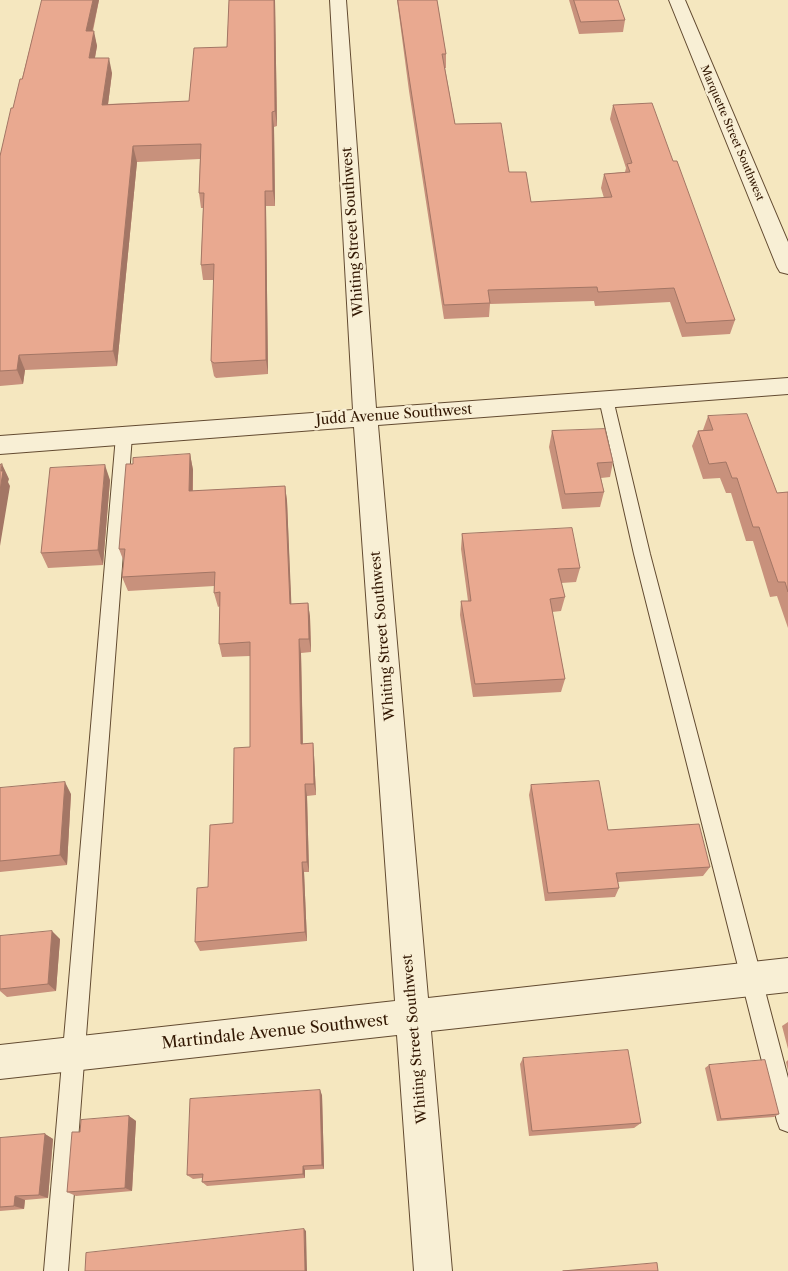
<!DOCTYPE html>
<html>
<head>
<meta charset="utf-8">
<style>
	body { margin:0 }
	canvas { display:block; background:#f5e7bf }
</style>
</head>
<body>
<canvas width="788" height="1271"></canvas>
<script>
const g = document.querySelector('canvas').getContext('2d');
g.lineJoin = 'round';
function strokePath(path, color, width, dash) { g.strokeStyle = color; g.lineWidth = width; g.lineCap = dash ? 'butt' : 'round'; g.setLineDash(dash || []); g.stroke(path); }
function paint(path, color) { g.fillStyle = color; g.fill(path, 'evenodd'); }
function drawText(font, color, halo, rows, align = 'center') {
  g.font = font + ' "Libre Caslon Text",serif'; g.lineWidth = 5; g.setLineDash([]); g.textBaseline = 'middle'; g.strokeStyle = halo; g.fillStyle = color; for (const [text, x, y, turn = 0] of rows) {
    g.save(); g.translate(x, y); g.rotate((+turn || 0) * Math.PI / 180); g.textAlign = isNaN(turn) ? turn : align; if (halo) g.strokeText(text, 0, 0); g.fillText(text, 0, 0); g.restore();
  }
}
const lane = new Path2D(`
	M 606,394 L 611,395 L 613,399 L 650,554 L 788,1078 L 788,1132 L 780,1129 L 777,1121 L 634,554 L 599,399 L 601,395 Z
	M 124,430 L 129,432 L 132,436 L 68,1271 L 44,1271 L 116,436 L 119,432 Z`);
const street = new Path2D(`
	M 330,0 L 346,0 L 376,408 L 788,378 L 788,394 L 378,425 L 428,998 L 788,958 L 788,992 L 431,1031 L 452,1271 L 414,1271 L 397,1035 L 0,1079 L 0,1045 L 395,1001 L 354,427 L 0,454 L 0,436 L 353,410 Z
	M 669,0 L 685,0 L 788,242 L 788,274 L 780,272 L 777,267 Z`);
const wall = new Path2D(`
	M 42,0 L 99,0 L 93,31 L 97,46 L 95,58 L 112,73 L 108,104 L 189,101 L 227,47 L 229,0 L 275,0 L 277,126 L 274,127 L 275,206 L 266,206 L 268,374 L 216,378 L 214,376 L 211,361 L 214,280 L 203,280 L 201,265 L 203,208 L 201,208 L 199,193 L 200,159 L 137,162 L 117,366 L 25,370 L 23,384 L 0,386 L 0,156 L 13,108 L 22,79 Z
	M 397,0 L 437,0 L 446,54 L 446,68 L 445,68 L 455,124 L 509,172 L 531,202 L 604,198 L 601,188 L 604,174 L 625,172 L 626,168 L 610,119 L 613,105 L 673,161 L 735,320 L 730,334 L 682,337 L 670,302 L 595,306 L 594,301 L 490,304 L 489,317 L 444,319 L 409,91 Z
	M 569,0 L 618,0 L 625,20 L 623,32 L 579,34 Z
	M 708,416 L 777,493 L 788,492 L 788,628 L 777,596 L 770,597 L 753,541 L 746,541 L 731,493 L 726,493 L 720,478 L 703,479 L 692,446 L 698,431 L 703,430 Z
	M 552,431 L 613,462 L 610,477 L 601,478 L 604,492 L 600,507 L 562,509 L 549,447 Z
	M 190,454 L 193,470 L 193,491 L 285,486 L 287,501 L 291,604 L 308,603 L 310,617 L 311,652 L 301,653 L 303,744 L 313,743 L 314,755 L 316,795 L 307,796 L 309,872 L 304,872 L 307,941 L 200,951 L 195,942 L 208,887 L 233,823 L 250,747 L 250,656 L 222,657 L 219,644 L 220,606 L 218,607 L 214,593 L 214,586 L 128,591 L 122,577 L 124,562 L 119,549 L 133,464 Z
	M 110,480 L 103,565 L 48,568 L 41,553 Z
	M 462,534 L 580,568 L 576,582 L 561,583 L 565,597 L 561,611 L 552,612 L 565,679 L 561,692 L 473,697 L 460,615 L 461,601 L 468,601 L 461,549 Z
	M 531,785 L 608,830 L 710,867 L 703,876 L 618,882 L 619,888 L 615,897 L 545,901 L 529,795 Z
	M 0,788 L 71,794 L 67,865 L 0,872 Z
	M 0,936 L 60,939 L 56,991 L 7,997 L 0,991 Z
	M 788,1022 L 788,1049 L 782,1026 Z
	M 523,1058 L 641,1123 L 634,1128 L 529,1136 L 520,1064 Z
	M 788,1060 L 788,1071 L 786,1062 Z
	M 709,1065 L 779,1114 L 774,1117 L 717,1121 L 705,1068 Z
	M 322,1095 L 324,1169 L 305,1170 L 305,1178 L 207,1186 L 202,1182 L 202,1178 L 193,1179 L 187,1175 Z
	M 129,1116 L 136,1121 L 132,1191 L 76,1196 L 67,1192 L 80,1132 Z
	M 45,1134 L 53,1139 L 48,1198 L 25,1200 L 24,1209 L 0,1211 L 0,1138 Z`);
const shadedWall = new Path2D(`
	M 93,0 L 99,0 L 89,46 L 86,31 Z
	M 274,0 L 275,0 L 277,126 L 275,111 Z
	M 94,31 L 97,46 L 92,73 L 89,58 Z
	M 109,58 L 112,73 L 106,120 L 102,105 Z
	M 272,112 L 274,127 L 275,206 L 273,191 Z
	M 133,146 L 137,162 L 117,366 L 113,351 Z
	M 265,191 L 266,206 L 268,374 L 266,360 Z
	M 19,355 L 25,370 L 23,384 L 17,370 Z
	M 190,454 L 193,470 L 192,506 L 189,491 Z
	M 2,464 L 9,479 L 8,482 L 10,486 L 0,546 L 0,491 L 1,471 Z
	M 105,465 L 110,480 L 103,565 L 98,550 Z
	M 285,486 L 287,501 L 292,618 L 290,604 Z
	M 308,603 L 310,617 L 311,652 L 309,639 Z
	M 299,639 L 301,653 L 303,756 L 301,744 Z
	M 313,743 L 314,755 L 316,795 L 314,784 Z
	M 65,782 L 71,794 L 67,865 L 60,855 Z
	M 305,784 L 307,796 L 309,872 L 307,862 Z
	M 302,862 L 304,872 L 307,941 L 305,932 Z
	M 52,931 L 60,939 L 56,991 L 48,984 Z
	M 320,1090 L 322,1095 L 324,1169 L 322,1165 Z
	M 129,1116 L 136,1121 L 132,1191 L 125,1188 Z
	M 45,1134 L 53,1139 L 48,1198 L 39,1195 Z
	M 303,1166 L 305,1170 L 305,1178 L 303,1174 Z
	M 15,1196 L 25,1200 L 24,1209 L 14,1206 Z
	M 304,1229 L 306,1231 L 307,1271 L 305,1271 Z`);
const building = new Path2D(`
	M 42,0 L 93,0 L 86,31 L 94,31 L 89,58 L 109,58 L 102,105 L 189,101 L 194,48 L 227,47 L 229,0 L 274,0 L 275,111 L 272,112 L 273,191 L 265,191 L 266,360 L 214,363 L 211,361 L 214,264 L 201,265 L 204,193 L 199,193 L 201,144 L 133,146 L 113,351 L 19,355 L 17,370 L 0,371 L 0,156 L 11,108 L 13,108 L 20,79 L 22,79 Z
	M 398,0 L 437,0 L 446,54 L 442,54 L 455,124 L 501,123 L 509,172 L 526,172 L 531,202 L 612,197 L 604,174 L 630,172 L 627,164 L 632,163 L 613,105 L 652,103 L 673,161 L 677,161 L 735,320 L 686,323 L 674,288 L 598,292 L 597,287 L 488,290 L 490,303 L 444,305 L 409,77 Z
	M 574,0 L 618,0 L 625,20 L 581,22 Z
	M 747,414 L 777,493 L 788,492 L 788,592 L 785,582 L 778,582 L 759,527 L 753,527 L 737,478 L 732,478 L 726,462 L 709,464 L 698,431 L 713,430 L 708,416 Z
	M 605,429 L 613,462 L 597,463 L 604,492 L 565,494 L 552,431 Z
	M 190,454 L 189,491 L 285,486 L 290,604 L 308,603 L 309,639 L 299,639 L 301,744 L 313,743 L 314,784 L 305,784 L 307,862 L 302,862 L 305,932 L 195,942 L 197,888 L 208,887 L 210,825 L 233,823 L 234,748 L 250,747 L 250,642 L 219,644 L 220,592 L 214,593 L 215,572 L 122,577 L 125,549 L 119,549 L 126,464 L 133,464 L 133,458 Z
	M 2,464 L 1,471 L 3,471 L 0,491 L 0,465 Z
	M 105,465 L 98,550 L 41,553 L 50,468 Z
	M 572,528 L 580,568 L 558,569 L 565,597 L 550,599 L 565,679 L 475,684 L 461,601 L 471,601 L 462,534 Z
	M 599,781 L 608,830 L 699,824 L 710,867 L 616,873 L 619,888 L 548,893 L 531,785 Z
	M 65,782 L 60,855 L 0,861 L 0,788 Z
	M 52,931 L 48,984 L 0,989 L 0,936 Z
	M 628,1050 L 641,1123 L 532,1131 L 523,1058 Z
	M 765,1060 L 779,1114 L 721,1119 L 709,1065 Z
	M 320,1090 L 322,1165 L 303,1166 L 303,1174 L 202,1182 L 203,1174 L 187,1175 L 190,1099 Z
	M 129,1116 L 125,1188 L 67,1192 L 72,1132 L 80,1132 L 81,1120 Z
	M 45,1134 L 39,1195 L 15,1196 L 14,1206 L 0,1207 L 0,1138 Z
	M 304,1229 L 305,1271 L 85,1271 L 86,1253 Z
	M 657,1263 L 658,1271 L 563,1271 Z`);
const farStreetnames = [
	["Marquette Street Southwest",732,133,67]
];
const streetNames = [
	["Whiting Street Southwest",353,232,-94],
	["Judd Avenue Southwest",394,415,-4],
	["Whiting Street Southwest",383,636,-95],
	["Whiting Street Southwest",415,1039,-95]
];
const nearStreetnames = [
	["Martindale Avenue Southwest",275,1032,-6]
];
strokePath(lane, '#634b31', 2);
strokePath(street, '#634b31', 2);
paint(lane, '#f8efd5');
paint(street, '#f8efd5');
paint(wall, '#c8917c');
paint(shadedWall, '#a37665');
paint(building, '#e9a990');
strokePath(building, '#a37665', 1);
drawText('11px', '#321702', '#f8efd5', farStreetnames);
drawText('14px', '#321702', '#f8efd5', streetNames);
drawText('16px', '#321702', '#f8efd5', nearStreetnames);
</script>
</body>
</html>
